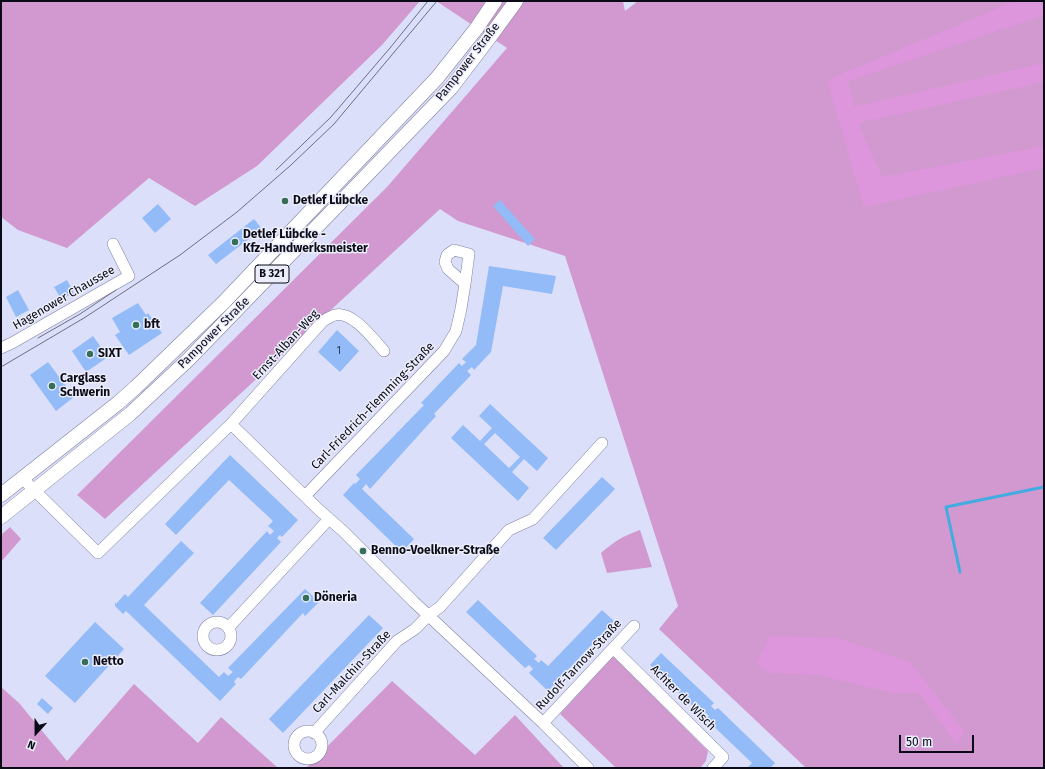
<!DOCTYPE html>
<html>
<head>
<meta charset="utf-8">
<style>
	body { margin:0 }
	#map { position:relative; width:1045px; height:769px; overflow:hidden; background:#dcdffa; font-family:"Fira Sans",sans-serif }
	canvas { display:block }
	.frame { position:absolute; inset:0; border:2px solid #0a0b16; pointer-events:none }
	.north { position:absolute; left:16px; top:713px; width:40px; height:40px; -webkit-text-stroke:3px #ecedfb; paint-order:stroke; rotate:201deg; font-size:11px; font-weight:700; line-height:16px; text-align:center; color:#0a0b16 }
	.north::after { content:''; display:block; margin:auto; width:14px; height:18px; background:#0a0b16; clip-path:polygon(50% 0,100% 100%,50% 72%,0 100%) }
	.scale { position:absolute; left:899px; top:735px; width:75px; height:18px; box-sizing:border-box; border:2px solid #0a0b16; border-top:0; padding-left:5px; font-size:12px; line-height:14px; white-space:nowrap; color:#0a0b16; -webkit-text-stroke:3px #ecedfb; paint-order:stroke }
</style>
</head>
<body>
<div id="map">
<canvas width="1045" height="769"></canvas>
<div class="frame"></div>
<div class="north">N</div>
<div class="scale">50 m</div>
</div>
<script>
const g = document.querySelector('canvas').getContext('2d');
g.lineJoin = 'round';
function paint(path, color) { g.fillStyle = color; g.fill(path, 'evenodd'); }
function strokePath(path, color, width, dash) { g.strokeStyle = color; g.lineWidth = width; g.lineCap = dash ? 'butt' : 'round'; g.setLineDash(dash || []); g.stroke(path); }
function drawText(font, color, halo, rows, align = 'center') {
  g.font = font + ' "Fira Sans",sans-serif'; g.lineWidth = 3; g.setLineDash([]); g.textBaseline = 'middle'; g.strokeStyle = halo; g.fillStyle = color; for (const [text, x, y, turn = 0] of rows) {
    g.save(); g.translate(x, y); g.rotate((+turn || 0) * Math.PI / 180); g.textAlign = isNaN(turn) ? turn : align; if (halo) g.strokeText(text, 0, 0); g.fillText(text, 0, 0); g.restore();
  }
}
const green = new Path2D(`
	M 1,1 L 420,1 L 382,45 L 257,166 L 195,206 L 149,178 L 67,248 L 18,230 L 1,217 Z
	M 436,1 L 623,1 L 625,11 L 638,1 L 1044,1 L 1044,768 L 804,768 L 805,767 L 659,629 L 678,606 L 565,256 L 458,221 L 440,209 L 105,519 L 77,495 L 387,187 L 507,48 Z
	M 10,527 L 21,539 L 1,562 L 1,535 Z
	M 640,530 L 652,567 L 607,573 L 601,553 C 615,541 623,536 640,530 Z
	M 613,656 L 708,751 L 706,761 L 700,768 L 616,768 L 560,714 Z
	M 392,681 L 475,755 L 515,715 L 564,768 L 306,768 Z
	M 134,684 L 198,743 L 221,717 L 278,768 L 1,768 L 1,687 L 19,703 L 67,761 Z`);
const forest = new Path2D(`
	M 1015,1 L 1040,1 L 1044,8 L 1044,15 L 848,81 L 854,107 L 1044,63 L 1044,82 L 858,123 L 882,177 L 1044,146 L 1044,168 L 864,207 L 827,80 Z
	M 770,636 L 838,638 L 911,663 L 964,731 L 957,745 L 919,693 L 893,693 L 818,675 L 770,673 L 756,664 Z`);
const stream = new Path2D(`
	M 960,572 L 946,507 L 1044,487`);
const building = new Path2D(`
	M 500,200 L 535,239 L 528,246 L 493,206 Z
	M 158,204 L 171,219 L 155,233 L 142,218 Z
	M 254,219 L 262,229 L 216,264 L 208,255 Z
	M 489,266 L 556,276 L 552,294 L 503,286 L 491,352 L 474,370 L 472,367 L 467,371 L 471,375 L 434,414 L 436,416 L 370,489 L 366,484 L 362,489 L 414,539 L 402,552 L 343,495 L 354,483 L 355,484 L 360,479 L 356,475 L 424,405 L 421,403 L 459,363 L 462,366 L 466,362 L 462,359 L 476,345 Z
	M 67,280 L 74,293 L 61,299 L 54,287 Z
	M 18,290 L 29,310 L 16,317 L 6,297 Z
	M 138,303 L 146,315 L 148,313 L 162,333 L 129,355 L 115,335 L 120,332 L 112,318 Z
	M 337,330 L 359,351 L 340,372 L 318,352 Z
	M 93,336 L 108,357 L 86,372 L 72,351 Z
	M 48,362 L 74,397 L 56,411 L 30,375 Z
	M 490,404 L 548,458 L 537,471 L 524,459 L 512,472 L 529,488 L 518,501 L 451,438 L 463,425 L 480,441 L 492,428 L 479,416 ZM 495,433 L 520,457 L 509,468 L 484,444 Z
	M 230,455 L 298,520 L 282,537 L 280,535 L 277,538 L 281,542 L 213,615 L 200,603 L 267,531 L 270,535 L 274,531 L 268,526 L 273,521 L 229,480 L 176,535 L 165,524 Z
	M 602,477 L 615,489 L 556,550 L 543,538 Z
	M 181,541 L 194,553 L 144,605 L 219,677 L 224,672 L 228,676 L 233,672 L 228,668 L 305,589 L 319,602 L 305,616 L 303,613 L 241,679 L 238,677 L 236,679 L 234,682 L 236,684 L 220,701 L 126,611 L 123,614 L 115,606 L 115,602 L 116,604 L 125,594 L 128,597 Z
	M 478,600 L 537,656 L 534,659 L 539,663 L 541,660 L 548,666 L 602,610 L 614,621 L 548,691 L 529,673 L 533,669 L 529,665 L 525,668 L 466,612 Z
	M 369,615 L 383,628 L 283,733 L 269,719 Z
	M 95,622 L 124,649 L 75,703 L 45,676 Z
	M 661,653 L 714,703 L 711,706 L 715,710 L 718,708 L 775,763 L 770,768 L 747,768 L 752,763 L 706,719 L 709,716 L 705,712 L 702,715 L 650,665 Z
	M 42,698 L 53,708 L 48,714 L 37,704 Z`);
const minor = new Path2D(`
	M 1,348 L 12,343 L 129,276 L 113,244
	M 231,424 L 318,509 L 343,531 L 414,602 L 543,723 L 588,768
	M 23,479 L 98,553 L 231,424 L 323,321 C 327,319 331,316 335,315 C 352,310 374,340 384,351
	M 305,496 L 444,351 L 456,331 L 461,309 L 465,284 L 448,269 L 445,262 L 447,255 L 454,250 L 469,254 L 465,284
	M203 636a14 14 0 1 1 28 0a14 14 0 1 1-28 0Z
	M 229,627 L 329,519
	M 613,648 L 723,757 L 713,768
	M 543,723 L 634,626
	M294 745a14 14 0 1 1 28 0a14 14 0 1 1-28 0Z
	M 314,733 L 397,641 L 415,629 L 429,615 L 440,607 L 509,530 L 533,519 L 602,443`);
const major = new Path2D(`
	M 1,495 L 118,403 L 136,387 L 223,303 L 437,78 L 476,29 L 495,1
	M 1,517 L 130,414 L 189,359 L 451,88 L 489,38 L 516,1`);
const tram = new Path2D(`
	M 276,170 L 331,117 L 390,48 L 428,1
	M 38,338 L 80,314 L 116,290
	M 1,367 L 84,318 L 180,255 L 237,212 L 291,165 L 334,124 L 437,1`);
const markers = [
	[285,201,4,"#356f57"],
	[235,242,4,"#356f57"],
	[136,325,4,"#356f57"],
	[90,354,4,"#356f57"],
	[52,386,4,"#356f57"],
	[363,551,4,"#356f57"],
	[306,598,4,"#356f57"],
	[85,662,4,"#356f57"]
];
const numberNames = [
	["1",339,351]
];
const shields = [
	[272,274,34]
];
const shieldNames = [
	["B 321",272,274]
];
const streetNames = [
	["Pampower Straße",468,62,-52],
	["Hagenower Chaussee",64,298,-30],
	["Pampower Straße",214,333,-45],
	["Ernst-Alban-Weg",286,345,-47],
	["Carl-Friedrich-Flemming-Straße",373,406,-46],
	["Rudolf-Tarnow-Straße",579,665,-47],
	["Carl-Malchin-Straße",352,672,-47],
	["Achter de Wisch",683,698,45]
];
const poiNames = [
	["Detlef Lübcke",293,201],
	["Detlef Lübcke -",243,235],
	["Kfz-Handwerksmeister",243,249],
	["bft",144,325],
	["SIXT",98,354],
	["Carglass",60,379],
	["Schwerin",60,393],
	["Benno-Voelkner-Straße",371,551],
	["Döneria",314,598],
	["Netto",93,662]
];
paint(green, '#d199cf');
paint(forest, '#dd96db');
strokePath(stream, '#42ace1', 3);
paint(building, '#92bbf8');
strokePath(minor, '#7e81a0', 12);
strokePath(major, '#7e81a0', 15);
strokePath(minor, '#fff', 11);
strokePath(major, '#fff', 14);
strokePath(tram, '#6c6e80', 1);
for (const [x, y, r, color] of markers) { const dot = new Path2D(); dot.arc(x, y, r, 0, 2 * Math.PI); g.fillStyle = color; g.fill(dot); strokePath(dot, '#ecedfb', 1.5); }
drawText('10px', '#2c374e', null, numberNames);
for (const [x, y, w] of shields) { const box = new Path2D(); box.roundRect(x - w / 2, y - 9, w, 18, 3); g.fillStyle = '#ecedfb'; g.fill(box); strokePath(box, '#0a0b16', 1); }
drawText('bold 11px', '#0a0b16', null, shieldNames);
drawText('12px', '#0a0b16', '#ecedfb', streetNames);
drawText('bold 12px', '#0a0b16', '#ecedfb', poiNames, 'left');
</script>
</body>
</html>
